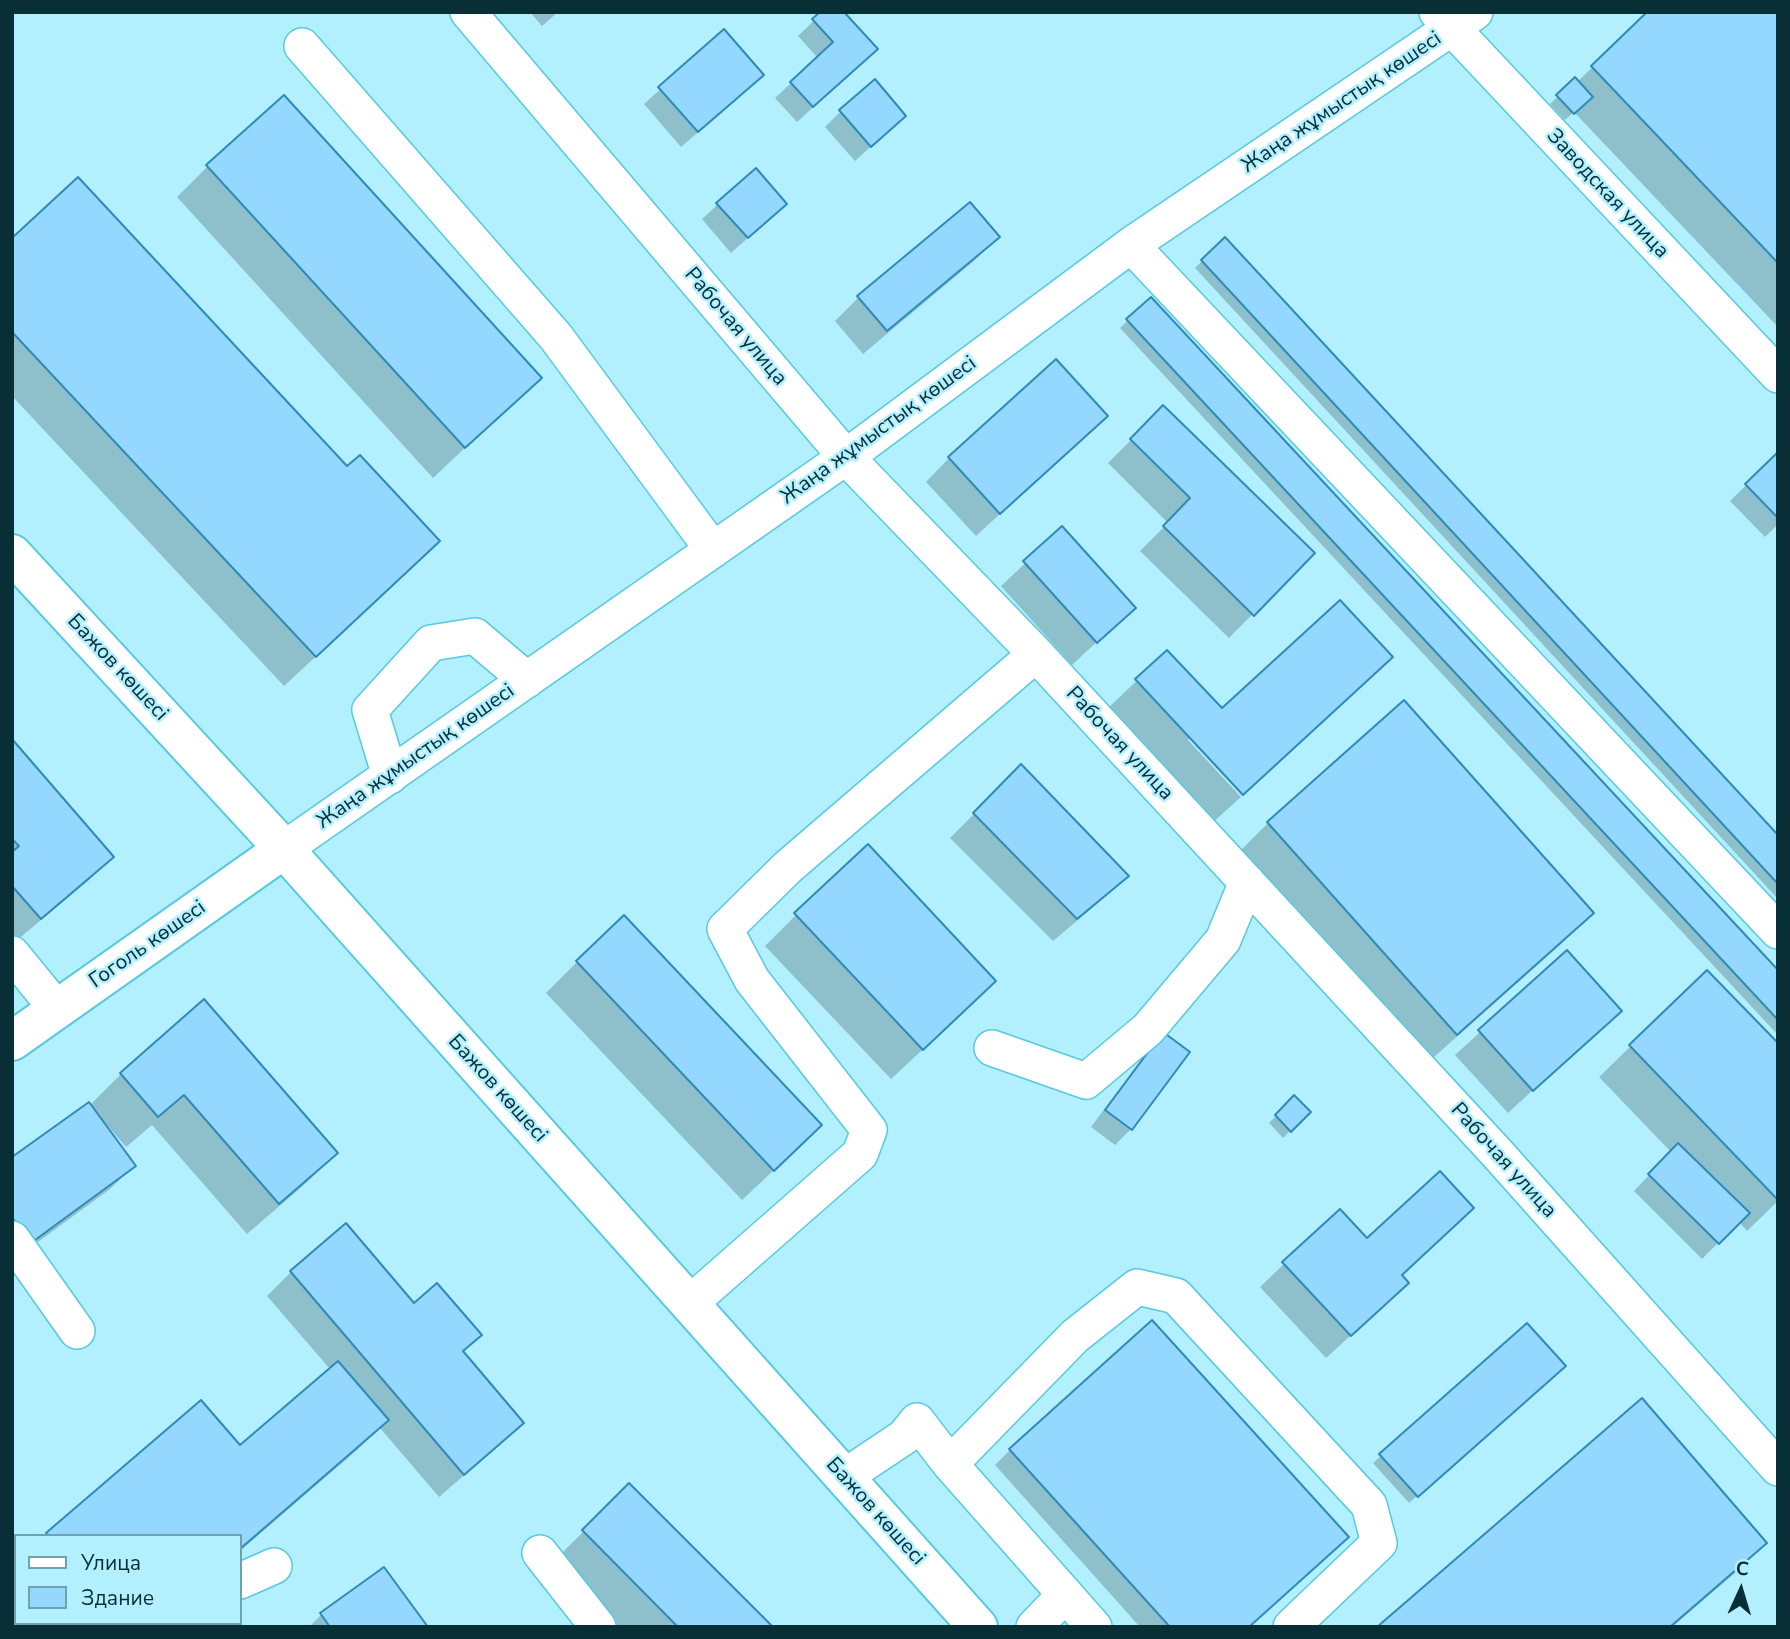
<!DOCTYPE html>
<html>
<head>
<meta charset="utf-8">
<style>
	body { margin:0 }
	#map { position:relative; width:1790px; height:1639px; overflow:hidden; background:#b2f0ff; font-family:"Nunito Sans",sans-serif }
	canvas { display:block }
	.frame { position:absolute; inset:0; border:14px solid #082e36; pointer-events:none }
	.legend { position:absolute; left:14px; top:1534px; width:228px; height:91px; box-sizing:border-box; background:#b2f0ff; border:2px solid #6ea2af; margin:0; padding:9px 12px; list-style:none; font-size:21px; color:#082e36 }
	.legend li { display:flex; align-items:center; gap:14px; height:35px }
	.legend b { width:35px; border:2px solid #6ea2af }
	.north { position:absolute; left:1706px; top:1555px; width:70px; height:70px; -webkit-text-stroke:5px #b2f0ff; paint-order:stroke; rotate:4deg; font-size:19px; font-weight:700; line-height:28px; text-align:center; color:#082e36 }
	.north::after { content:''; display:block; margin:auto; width:24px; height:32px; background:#082e36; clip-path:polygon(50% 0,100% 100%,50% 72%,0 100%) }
</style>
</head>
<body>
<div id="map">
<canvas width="1790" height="1639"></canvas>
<div class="frame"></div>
<ul class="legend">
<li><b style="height:9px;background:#fff"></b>Улица</li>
<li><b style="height:19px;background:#94d7ff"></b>Здание</li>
</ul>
<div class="north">С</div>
</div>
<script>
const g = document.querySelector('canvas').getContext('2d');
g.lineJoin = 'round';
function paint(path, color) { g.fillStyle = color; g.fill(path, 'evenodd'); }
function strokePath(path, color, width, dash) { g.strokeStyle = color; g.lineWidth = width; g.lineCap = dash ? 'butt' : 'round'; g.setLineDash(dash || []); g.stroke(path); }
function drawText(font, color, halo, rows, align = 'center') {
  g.font = font + ' "Nunito Sans",sans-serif'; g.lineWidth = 5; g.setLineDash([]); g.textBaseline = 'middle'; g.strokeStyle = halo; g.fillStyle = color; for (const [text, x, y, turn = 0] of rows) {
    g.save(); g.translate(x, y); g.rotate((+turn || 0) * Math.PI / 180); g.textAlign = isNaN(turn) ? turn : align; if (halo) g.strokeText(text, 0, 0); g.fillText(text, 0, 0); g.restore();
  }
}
const shadow = new Path2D(`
	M 530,12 L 558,12 L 542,26 Z
	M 823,12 L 860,65 L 797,122 L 775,98 L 818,58 L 798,36 Z
	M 1650,12 L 1778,12 L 1778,327 L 1574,112 L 1565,120 L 1550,104 L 1575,80 L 1577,82 Z
	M 724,32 L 746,91 L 681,147 L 644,104 Z
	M 841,111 L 904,116 L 855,161 L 825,127 Z
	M 208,166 L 539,378 L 433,478 L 177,197 Z
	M 718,204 L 769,219 L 731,253 L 702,219 Z
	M 997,237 L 974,261 L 863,354 L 835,321 L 859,297 Z
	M 1225,239 L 1778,838 L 1778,899 L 1195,268 Z
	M 12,240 L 407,572 L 284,686 L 12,396 Z
	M 1150,299 L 1778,973 L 1778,1035 L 1120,328 Z
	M 1163,408 L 1313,553 L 1229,638 L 1140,551 L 1168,523 L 1108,463 Z
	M 1106,416 L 976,536 L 926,482 L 949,458 Z
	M 1778,454 L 1778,524 L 1765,537 L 1730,501 Z
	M 1062,529 L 1133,608 L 1072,665 L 1001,586 Z
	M 1167,652 L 1222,711 L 1360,688 L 1244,794 L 1191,737 L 1188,740 L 1241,797 L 1210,825 L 1105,711 Z
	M 1404,703 L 1592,913 L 1561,944 L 1425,1065 L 1237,854 L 1268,823 Z
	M 12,742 L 112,857 L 88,881 L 16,941 L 12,937 Z
	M 1021,767 L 1126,876 L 1103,899 L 1053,941 L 950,838 Z
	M 796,915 L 963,1012 L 891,1079 L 765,946 Z
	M 1567,953 L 1619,1011 L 1508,1113 L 1455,1055 Z
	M 577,962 L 789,1156 L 742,1200 L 546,993 Z
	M 1707,972 L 1778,1046 L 1778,1201 L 1747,1231 L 1739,1222 L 1702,1259 L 1634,1191 L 1671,1152 L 1599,1077 Z
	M 204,1002 L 336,1153 L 305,1184 L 247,1234 L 152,1125 L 126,1147 L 107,1125 L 105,1126 L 134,1166 L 110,1189 L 12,1261 L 12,1160 L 89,1106 L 121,1074 Z
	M 1163,1035 L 1131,1129 L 1115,1145 L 1091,1127 L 1148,1050 Z
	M 1294,1098 L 1309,1112 L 1283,1138 L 1269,1123 Z
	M 346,1226 L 414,1305 L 479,1335 L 462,1352 L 522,1423 L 498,1446 L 439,1497 L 380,1428 L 356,1451 L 240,1551 L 240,1536 L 46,1536 L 201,1402 L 240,1447 L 330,1369 L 267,1296 L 291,1272 Z
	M 1284,1264 L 1400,1276 L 1383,1306 L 1326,1358 L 1260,1287 Z
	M 1527,1325 L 1556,1373 L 1409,1503 L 1373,1463 Z
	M 1010,1450 L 1248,1627 L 1140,1627 L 995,1465 Z
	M 629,1486 L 770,1627 L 616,1627 L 552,1563 Z
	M 1765,1543 L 1734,1574 L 1672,1627 L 1380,1627 Z
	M 384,1569 L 426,1627 L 309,1627 L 321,1615 Z
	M 67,1623 L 105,1623 L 101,1627 L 70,1627 Z`);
const building = new Path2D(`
	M 820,12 L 844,12 L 878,49 L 813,107 L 790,82 L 833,42 L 812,19 Z
	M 1647,12 L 1778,12 L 1778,263 L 1591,66 Z
	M 724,29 L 764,75 L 698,132 L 658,87 Z
	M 1575,77 L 1593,97 L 1574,114 L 1556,95 Z
	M 875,79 L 906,116 L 871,147 L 839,110 Z
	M 284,95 L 542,378 L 465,448 L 206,165 Z
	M 756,168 L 787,204 L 748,238 L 716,203 Z
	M 78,177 L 347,466 L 360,455 L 440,541 L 316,657 L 12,332 L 12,238 Z
	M 970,202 L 1000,237 L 887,331 L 857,296 Z
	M 1225,237 L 1778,835 L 1778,884 L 1201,260 Z
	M 1151,297 L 1778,970 L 1778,1020 L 1126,319 Z
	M 1056,359 L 1108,416 L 1000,514 L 948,457 Z
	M 1163,405 L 1315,553 L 1254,616 L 1163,526 L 1190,498 L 1130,439 Z
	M 1778,452 L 1778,518 L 1745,484 Z
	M 1062,526 L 1136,608 L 1097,643 L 1023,561 Z
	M 1340,600 L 1393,657 L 1243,795 L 1135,679 L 1167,650 L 1222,708 Z
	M 1404,700 L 1594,913 L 1457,1035 L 1267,822 Z
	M 12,739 L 114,857 L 41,919 L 12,886 L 12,852 L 19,846 L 12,839 Z
	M 1021,764 L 1129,876 L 1077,919 L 973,813 Z
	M 868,844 L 996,981 L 923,1050 L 794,913 Z
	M 624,915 L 822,1125 L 774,1171 L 576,961 Z
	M 1567,950 L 1622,1011 L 1533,1091 L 1478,1030 Z
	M 1707,970 L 1778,1043 L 1778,1200 L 1629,1045 Z
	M 204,999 L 338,1153 L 279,1204 L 184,1095 L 158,1117 L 120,1073 Z
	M 1163,1032 L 1190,1052 L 1132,1130 L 1105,1110 Z
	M 1294,1095 L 1311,1112 L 1291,1132 L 1275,1115 Z
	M 89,1102 L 136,1166 L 31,1243 L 12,1217 L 12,1157 Z
	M 1678,1143 L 1750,1213 L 1719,1244 L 1648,1174 Z
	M 1440,1171 L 1474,1208 L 1402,1275 L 1409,1283 L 1351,1336 L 1282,1262 L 1340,1209 L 1367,1238 Z
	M 346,1223 L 414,1303 L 437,1283 L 482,1335 L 463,1351 L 524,1423 L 464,1475 L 290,1271 Z
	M 1152,1320 L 1349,1537 L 1249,1627 L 1170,1627 L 1009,1449 Z
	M 1527,1323 L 1566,1366 L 1418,1497 L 1379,1454 Z
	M 338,1361 L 389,1420 L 240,1549 L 240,1536 L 49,1536 L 46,1533 L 201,1400 L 240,1445 Z
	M 1642,1398 L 1767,1543 L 1670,1627 L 1377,1627 Z
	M 629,1483 L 773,1627 L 678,1627 L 582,1530 Z
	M 384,1567 L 428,1627 L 330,1627 L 320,1613 Z`);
const minor = new Path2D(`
	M 468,12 L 846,457 L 1036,654 L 1496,1152 L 1778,1468
	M 1437,12 L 1778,375
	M 302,46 L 556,337 L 713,550
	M 1131,245 L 1778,931
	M 390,776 L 370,710 L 431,643 L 475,636 L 527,680
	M 284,849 L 846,457 L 1131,245 L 1475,12
	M 12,954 L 57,1009
	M 992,1048 L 1086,1081 L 1148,1029 L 1223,940 L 1247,882
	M 12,1239 L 77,1331
	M 689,1304 L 860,1154 L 869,1130 L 752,980 L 725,929 L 788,867 L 1036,654
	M 950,1464 L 1075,1336 L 1137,1287 L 1176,1296 L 1369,1505 L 1379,1543 L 1291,1627
	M 844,1477 L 904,1437 L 917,1421 L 950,1464 L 1094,1627
	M 540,1553 L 598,1627
	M 240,1581 L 274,1566
	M 135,1627 L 143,1623
	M 1034,1627 L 1065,1595`);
const major = new Path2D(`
	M 12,554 L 284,849 L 978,1627
	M 12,1041 L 284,849`);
const streetNames = [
	["Жаңа жұмыстық көшесі",1342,103,-34],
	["Заводская улица",1607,194,47],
	["Рабочая улица",735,327,50],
	["Жаңа жұмыстық көшесі",879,431,-36],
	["Бажов көшесі",117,668,47],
	["Рабочая улица",1119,744,47],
	["Жаңа жұмыстық көшесі",416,757,-35],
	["Гоголь көшесі",148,945,-35],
	["Бажов көшесі",497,1089,48],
	["Рабочая улица",1503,1161,48],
	["Бажов көшесі",875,1512,48]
];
paint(shadow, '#0003');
paint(building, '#94d7ff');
strokePath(building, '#2f8ab8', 2);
strokePath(minor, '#56c9e2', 38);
strokePath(major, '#56c9e2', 42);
strokePath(minor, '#fff', 35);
strokePath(major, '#fff', 38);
drawText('21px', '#082e36', '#b2f0ff', streetNames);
</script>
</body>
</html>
